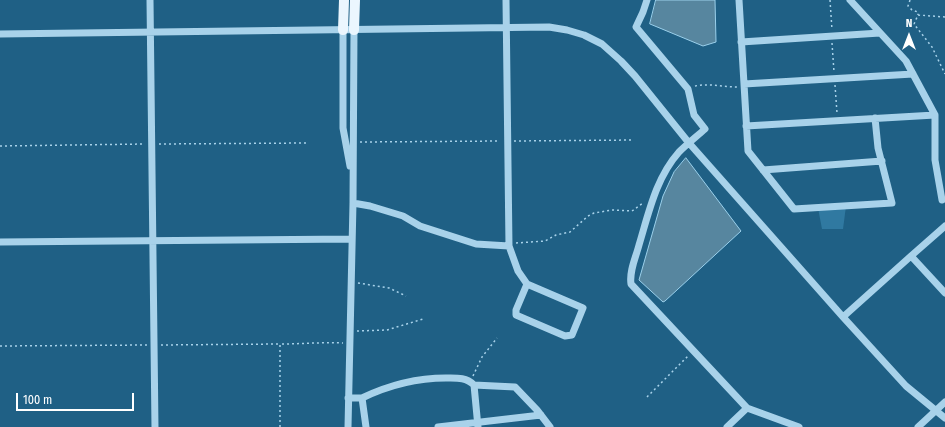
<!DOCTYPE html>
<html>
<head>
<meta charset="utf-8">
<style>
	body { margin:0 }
	#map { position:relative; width:945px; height:427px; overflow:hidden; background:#1f6085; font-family:"Fira Sans Condensed",sans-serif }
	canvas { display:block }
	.north { position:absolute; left:889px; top:16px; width:40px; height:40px; -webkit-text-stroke:3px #1f6085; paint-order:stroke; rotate:0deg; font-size:11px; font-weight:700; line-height:16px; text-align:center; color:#fff }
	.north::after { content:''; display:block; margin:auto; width:14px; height:18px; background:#fff; clip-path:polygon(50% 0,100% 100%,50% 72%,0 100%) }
	.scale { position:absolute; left:16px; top:393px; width:118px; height:18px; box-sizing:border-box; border:2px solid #fff; border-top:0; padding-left:5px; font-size:12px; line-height:14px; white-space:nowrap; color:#fff; -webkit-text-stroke:3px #1f6085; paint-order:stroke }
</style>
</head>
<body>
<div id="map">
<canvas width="945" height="427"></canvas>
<div class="north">N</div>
<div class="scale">100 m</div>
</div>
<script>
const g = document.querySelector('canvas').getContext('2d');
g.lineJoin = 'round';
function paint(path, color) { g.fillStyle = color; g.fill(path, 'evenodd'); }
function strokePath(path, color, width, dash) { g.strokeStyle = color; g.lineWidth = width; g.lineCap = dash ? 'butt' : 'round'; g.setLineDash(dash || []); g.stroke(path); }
const green = new Path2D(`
	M 846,206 L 843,229 L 822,229 L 818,208 Z`);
const water = new Path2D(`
	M 656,0 L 715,0 L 716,42 L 703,46 L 650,24 Z
	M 686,158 L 741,231 L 665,301 L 663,302 L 639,280 L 663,196 L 674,172 Z`);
const path = new Path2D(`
	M 830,0 L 832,30
	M 910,0 L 908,6 L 912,10 L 918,12 L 918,15
	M 945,17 L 918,15 L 914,24 L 932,47 L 945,74
	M 832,43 L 834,72
	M 835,85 L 837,113
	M 695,86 C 709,83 723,87 737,87
	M 514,141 L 634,140
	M 360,142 L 500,141
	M 159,144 L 307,143
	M 0,146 L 145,144
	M 516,243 L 545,241 L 556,235 L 570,232 L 588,216 L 594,213 L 612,210 L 632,211 L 643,203
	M 358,283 L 389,288 L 406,296
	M 357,331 L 387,330 L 423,319
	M 161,345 L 280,344
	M 0,346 L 148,345
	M 473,376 L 482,357 L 497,338
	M 647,397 L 688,356
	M 280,427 L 280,344 C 301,344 321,342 343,343`);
const minor = new Path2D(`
	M 150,0 L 155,427
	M 506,0 L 509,246 L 518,271 L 527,284 L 516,310 L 516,315 L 565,336 L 572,335 L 583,308 L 527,284
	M 647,0 L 643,12 L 636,27 L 688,89 L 694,115 L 705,129 C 696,137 687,144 679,152 C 656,178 649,212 639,245 C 636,257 629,271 631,284 L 747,408 L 799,427
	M 739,0 L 748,151 L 794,209 L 892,203 L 878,148 L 875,118
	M 343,30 L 343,128 L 350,166
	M 0,34 L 549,27 L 567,30 L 584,35 L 602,44 L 621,61 L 635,76 L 689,143 L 843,317 L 906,386 L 945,418
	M 741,42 L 880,33
	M 744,84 L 913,74
	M 935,115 L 935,160 L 942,200
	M 746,126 L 935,115 L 906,61 L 850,0
	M 763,170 L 882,161
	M 353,203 L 370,206 L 403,216 L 420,226 L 476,244 L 509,246
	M 0,242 L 352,239
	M 911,256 L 945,226
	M 843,317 L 911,256 L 945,293
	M 474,385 L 478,427
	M 348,398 L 362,398 L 366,427
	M 362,398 C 389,385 416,378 446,378 C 456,378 466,377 474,385 L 515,387 L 537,410 L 550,427
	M 348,427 L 353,203 L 354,30
	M 438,427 L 541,415
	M 727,427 L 747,408
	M 918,427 L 945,402`);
const major = new Path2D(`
	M 343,30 L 344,0
	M 354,30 L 355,0`);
paint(green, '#3079a1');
paint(water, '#57869f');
strokePath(water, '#9bd0eb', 1);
strokePath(path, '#a8d2ea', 1.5, [2, 3]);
strokePath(minor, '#a8d2ea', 7);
strokePath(major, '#ebf6fe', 10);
</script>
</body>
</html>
